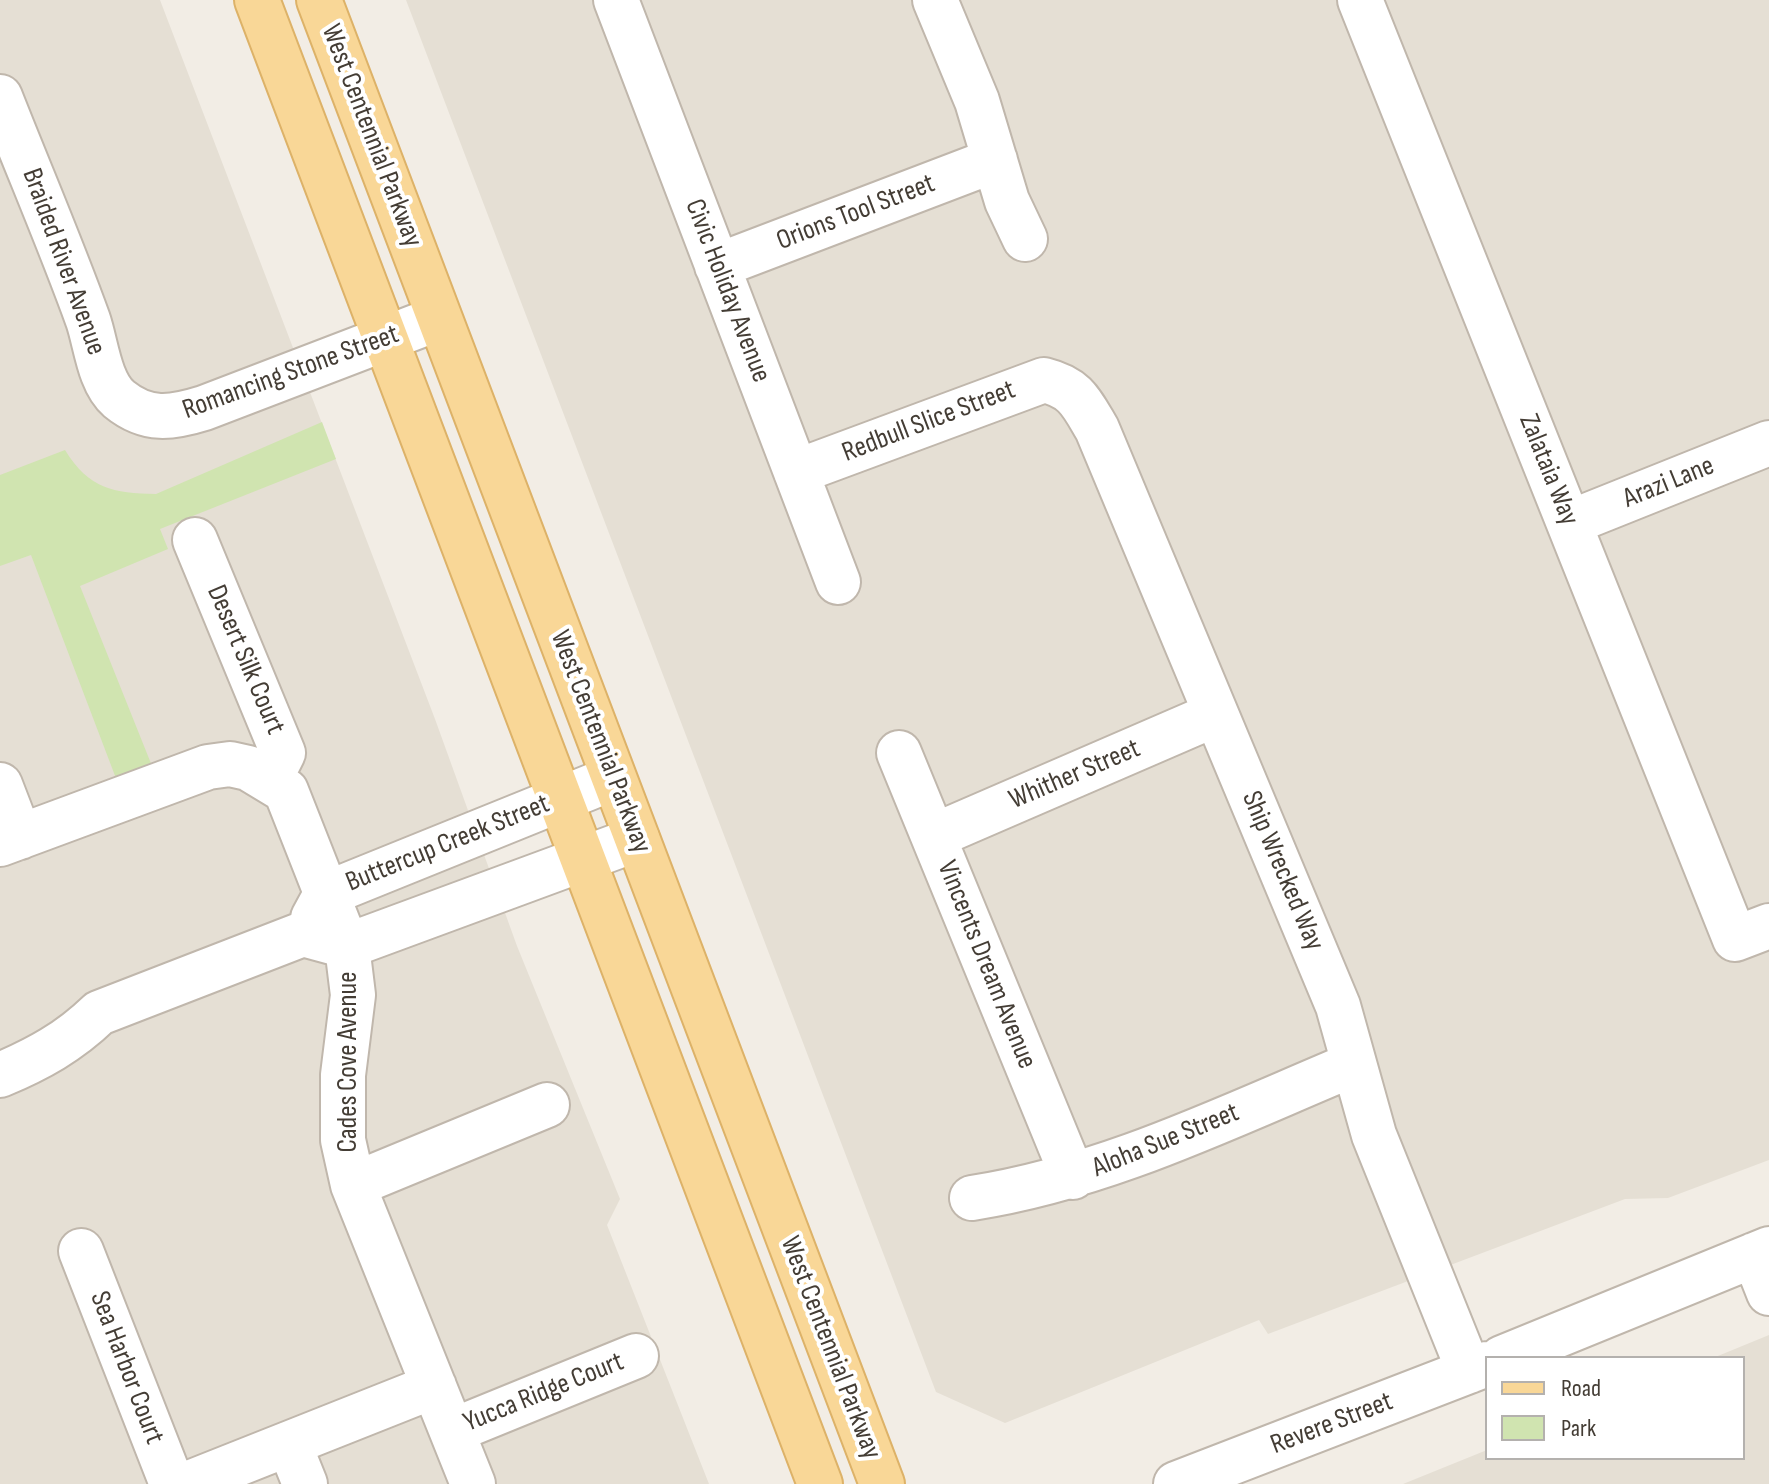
<!DOCTYPE html>
<html>
<head>
<meta charset="utf-8">
<style>
	body { margin:0 }
	#map { position:relative; width:1769px; height:1484px; overflow:hidden; background:#f2ede5; font-family:"Sofia Sans Condensed",sans-serif }
	canvas { display:block }
	.legend { position:absolute; left:1485px; top:1356px; width:260px; height:104px; box-sizing:border-box; background:#fff; border:2px solid #b4b1ae; margin:0; padding:10px 14px; list-style:none; font-size:24px; color:#443d35 }
	.legend li { display:flex; align-items:center; gap:16px; height:40px }
	.legend b { width:40px; border:2px solid #b4b1ae }
</style>
</head>
<body>
<div id="map">
<canvas width="1769" height="1484"></canvas>
<ul class="legend">
<li><b style="height:10px;background:#f9d797"></b>Road</li>
<li><b style="height:22px;background:#d0e4b0"></b>Park</li>
</ul>
</div>
<script>
const g = document.querySelector('canvas').getContext('2d');
g.lineJoin = 'round';
function paint(path, color) { g.fillStyle = color; g.fill(path, 'evenodd'); }
function strokePath(path, color, width, dash) { g.strokeStyle = color; g.lineWidth = width; g.lineCap = dash ? 'butt' : 'round'; g.setLineDash(dash || []); g.stroke(path); }
function drawText(font, color, halo, rows, align = 'center') {
  g.font = font + ' "Sofia Sans Condensed",sans-serif'; g.lineWidth = 8; g.setLineDash([]); g.textBaseline = 'middle'; g.strokeStyle = halo; g.fillStyle = color; for (const [text, x, y, turn = 0] of rows) {
    g.save(); g.translate(x, y); g.rotate((+turn || 0) * Math.PI / 180); g.textAlign = isNaN(turn) ? turn : align; if (halo) g.strokeText(text, 0, 0); g.fillText(text, 0, 0); g.restore();
  }
}
const residential = new Path2D(`
	M 0,0 L 160,0 L 435,719 L 517,946 L 620,1199 L 607,1225 L 709,1484 L 0,1484 Z
	M 406,0 L 1769,0 L 1769,1160 L 1668,1198 L 1625,1199 L 1268,1334 L 1259,1320 L 1005,1423 L 936,1392 Z
	M 1769,1335 L 1769,1484 L 1403,1484 L 1487,1450 L 1487,1458 L 1743,1458 L 1743,1358 L 1713,1358 Z`);
const green = new Path2D(`
	M 322,422 L 336,459 L 160,529 L 168,549 L 80,586 L 152,766 L 117,781 L 31,555 L 0,566 L 0,475 L 65,450 C 89,489 113,493 156,494 Z`);
const minor = new Path2D(`
	M 616,0 L 838,582
	M 935,0 L 977,101 L 1007,201 L 1025,239
	M 1360,0 L 1735,939 L 1769,926
	M 0,97 C 29,171 61,245 88,320 C 96,343 99,382 119,399 C 147,422 172,418 204,408 L 439,318
	M 717,266 L 995,160
	M 796,472 L 1044,380 C 1076,388 1081,402 1097,429 L 1338,1006 L 1374,1135 L 1469,1371
	M 1569,523 L 1769,443
	M 195,540 L 283,753 L 270,779
	M 899,753 L 1073,1177
	M 0,785 L 20,837
	M 934,836 L 1216,714
	M 0,844 L 208,767 L 230,764 L 248,768 L 286,791 L 347,946 L 353,995 L 343,1075 L 343,1140 L 353,1185 L 473,1484
	M 313,918 L 326,894 L 613,778
	M 0,1075 C 38,1059 69,1042 99,1013 L 303,934 L 347,946 L 637,839
	M 353,1185 L 547,1105
	M 972,1198 C 1107,1177 1229,1116 1354,1064
	M 81,1251 L 172,1484
	M 1754,1255 L 1769,1293
	M 1502,1358 L 1769,1249
	M 452,1431 L 636,1356
	M 289,1444 L 305,1484
	M 187,1484 L 434,1386
	M 1176,1484 L 1487,1364`);
const major = new Path2D(`
	M 257,0 L 820,1484
	M 319,0 L 882,1484`);
const streetNames = [
	["West Centennial Parkway",371,136,69],
	["Orions Tool Street",856,213,-21],
	["Braided River Avenue",63,262,70],
	["Civic Holiday Avenue",727,291,69],
	["Romancing Stone Street",291,373,-20],
	["Redbull Slice Street",929,422,-21],
	["Zalataia Way",1548,470,68],
	["Arazi Lane",1669,483,-22],
	["Desert Silk Court",245,660,67],
	["West Centennial Parkway",600,742,69],
	["Whither Street",1075,775,-23],
	["Buttercup Creek Street",448,844,-22],
	["Ship Wrecked Way",1282,871,67],
	["Vincents Dream Avenue",986,965,68],
	["Cades Cove Avenue",349,1062,-90],
	["Aloha Sue Street",1166,1141,-22],
	["West Centennial Parkway",830,1348,69],
	["Sea Harbor Court",126,1368,69],
	["Yucca Ridge Court",544,1393,-22],
	["Revere Street",1332,1424,-21]
];
paint(residential, '#e5dfd4');
paint(green, '#d0e4b0');
strokePath(minor, '#c0b7ac', 48);
strokePath(major, '#ddb268', 48);
strokePath(minor, '#fff', 44);
strokePath(major, '#f9d797', 44);
drawText('28px', '#443d35', '#fff', streetNames);
</script>
</body>
</html>
